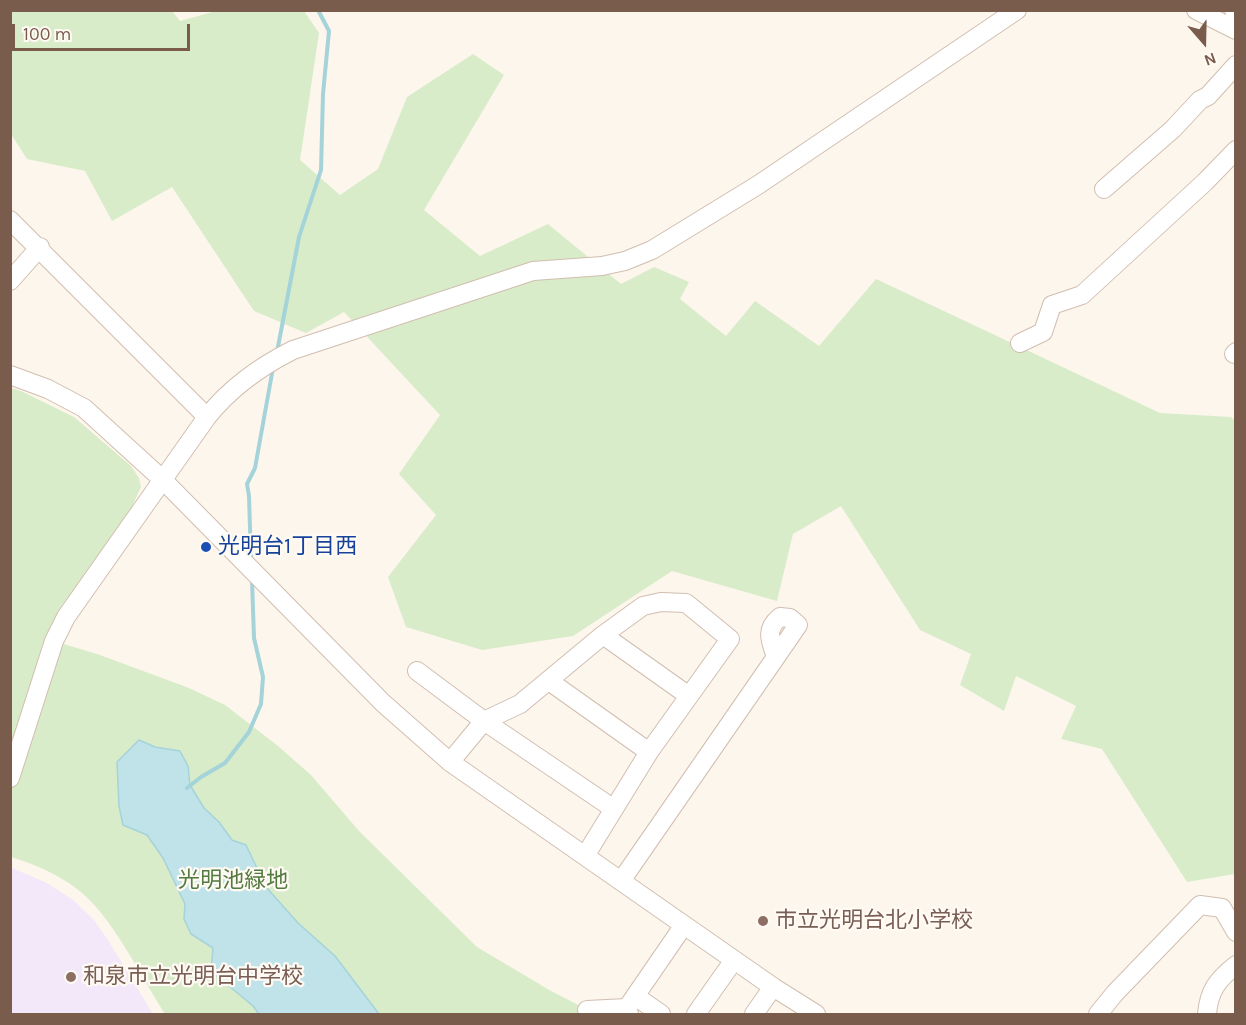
<!DOCTYPE html>
<html>
<head>
<meta charset="utf-8">
<style>
	body { margin:0 }
	#map { position:relative; width:1246px; height:1025px; overflow:hidden; background:#fdf6ec; font-family:Karla,sans-serif }
	canvas { display:block }
	.frame { position:absolute; inset:0; border:12px solid #7a5c4d; pointer-events:none }
	.north { position:absolute; left:1174px; top:12px; width:60px; height:60px; -webkit-text-stroke:4px #fffaf3; paint-order:stroke; rotate:160deg; font-size:16px; font-weight:700; line-height:24px; text-align:center; color:#7a5c4d }
	.north::after { content:''; display:block; margin:auto; width:21px; height:27px; background:#7a5c4d; clip-path:polygon(50% 0,100% 100%,50% 72%,0 100%) }
	.scale { position:absolute; left:12px; top:24px; width:178px; height:27px; box-sizing:border-box; border:3px solid #7a5c4d; border-top:0; padding-left:8px; font-size:18px; line-height:21px; white-space:nowrap; color:#7a5c4d; -webkit-text-stroke:4px #fffaf3; paint-order:stroke }
</style>
</head>
<body>
<div id="map">
<canvas width="1246" height="1025"></canvas>
<div class="frame"></div>
<div class="north">N</div>
<div class="scale">100 m</div>
</div>
<script>
const g = document.querySelector('canvas').getContext('2d');
g.lineJoin = 'round';
function paint(path, color) { g.fillStyle = color; g.fill(path, 'evenodd'); }
function strokePath(path, color, width, dash) { g.strokeStyle = color; g.lineWidth = width; g.lineCap = dash ? 'butt' : 'round'; g.setLineDash(dash || []); g.stroke(path); }
function drawText(font, color, halo, rows, align = 'center') {
  g.font = font + ' Karla,"Noto Sans JP",sans-serif'; g.lineWidth = 4.5; g.setLineDash([]); g.textBaseline = 'middle'; g.strokeStyle = halo; g.fillStyle = color; for (const [text, x, y, turn = 0] of rows) {
    g.save(); g.translate(x, y); g.rotate((+turn || 0) * Math.PI / 180); g.textAlign = isNaN(turn) ? turn : align; if (halo) g.strokeText(text, 0, 0); g.fillText(text, 0, 0); g.restore();
  }
}
const education = new Path2D(`
	M 10,867 L 47,883 L 73,900 L 94,920 L 108,940 L 153,1014 L 11,1014 Z`);
const green = new Path2D(`
	M 10,11 L 172,11 L 180,21 L 216,11 L 304,11 L 319,33 L 300,160 L 340,195 L 378,169 L 407,97 L 473,54 L 504,75 L 424,210 L 480,256 L 548,224 L 621,284 L 654,267 L 689,282 L 680,299 L 726,336 L 755,301 L 819,346 L 876,279 L 1160,413 L 1231,417 L 1236,422 L 1235,874 L 1187,882 L 1102,749 L 1061,739 L 1076,706 L 1016,676 L 1004,711 L 960,685 L 971,654 L 920,630 L 841,506 L 793,534 L 777,601 L 672,571 L 573,636 L 482,650 L 406,627 L 388,577 L 436,515 L 399,474 L 440,415 L 344,312 L 306,333 L 254,311 L 172,187 L 112,221 L 85,171 L 27,159 L 11,134 Z
	M 11,388 L 21,391 L 74,417 L 131,466 L 139,478 L 141,487 L 129,513 L 60,608 L 47,639 L 100,655 L 189,688 L 225,705 L 278,746 L 311,775 L 359,831 L 477,947 L 551,991 L 596,1014 L 165,1014 C 141,977 112,915 77,889 C 58,874 34,864 11,857 Z`);
const water = new Path2D(`
	M 139,740 L 155,747 L 180,751 L 188,766 L 190,785 L 204,808 L 219,822 L 232,840 L 246,845 L 266,887 L 298,923 L 335,956 L 379,1014 L 259,1014 L 253,1006 L 211,971 L 213,948 L 191,934 L 184,919 L 185,904 L 163,858 L 147,835 L 123,825 L 119,806 L 117,762 Z`);
const stream = new Path2D(`
	M 277,352 L 299,237 L 321,170 L 323,94 L 329,31 L 318,10
	M 251,560 L 249,496 L 247,484 L 255,468 L 273,368
	M 187,788 L 201,777 L 225,763 L 249,732 L 261,704 L 263,677 L 254,638 L 252,580`);
const minor = new Path2D(`
	M 1196,10 L 1236,30
	M 1234,10 L 1236,16
	M 1104,189 L 1173,129 L 1200,100 L 1208,96 L 1236,65
	M 10,220 L 207,417
	M 10,281 L 40,247
	M 1020,343 L 1043,332 L 1052,305 L 1082,295 L 1205,182 L 1236,150
	M 1234,354 L 1236,352
	M 10,375 L 48,389 L 84,408 L 163,480 L 383,703 L 450,762 L 773,987 L 816,1014
	M 603,635 L 689,696
	M 417,671 L 484,721 L 614,809
	M 549,681 L 649,752
	M 450,762 L 484,721 L 520,704 L 603,635 L 643,606 L 661,602 L 686,603 L 730,639 L 649,752 L 585,856
	M 10,778 L 54,641 L 66,617 L 207,417 C 231,387 259,367 293,350 L 533,271 L 602,266 L 625,261 L 652,250 L 758,185 L 1017,10
	M 621,881 L 776,657 C 770,640 765,629 780,617 L 790,618 L 798,625 L 776,657
	M 635,996 L 661,1014
	M 587,1010 L 627,1008
	M 629,1014 L 627,1008 L 684,925
	M 696,1014 L 734,960
	M 754,1014 L 773,987
	M 1098,1014 L 1115,993 L 1200,905 L 1222,908 L 1236,932
	M 1207,1014 C 1209,991 1217,980 1236,965`);
const markers = [
	[206,547,6,"#1a4fb4"],
	[763,921,6,"#8d6e63"],
	[71,977,6,"#8d6e63"]
];
const transitNames = [
	["光明台1丁目西",218,547]
];
const parkNames = [
	["光明池緑地",233,881]
];
const educationNames = [
	["市立光明台北小学校",775,921],
	["和泉市立光明台中学校",83,977]
];
paint(education, '#f3e8fa');
paint(green, '#d8ecc9');
paint(water, '#bfe3e8');
strokePath(water, '#a5d3da', 1.5);
strokePath(stream, '#a5d3da', 4);
strokePath(minor, '#d1beb0', 20);
strokePath(minor, '#fff', 18);
for (const [x, y, r, color] of markers) { const dot = new Path2D(); dot.arc(x, y, r, 0, 2 * Math.PI); g.fillStyle = color; g.fill(dot); strokePath(dot, '#fffaf3', 2); }
drawText('22px', '#164399', '#fffaf3', transitNames, 'left');
drawText('22px', '#537a41', '#fffaf3', parkNames);
drawText('22px', '#785e54', '#fffaf3', educationNames, 'left');
</script>
</body>
</html>
